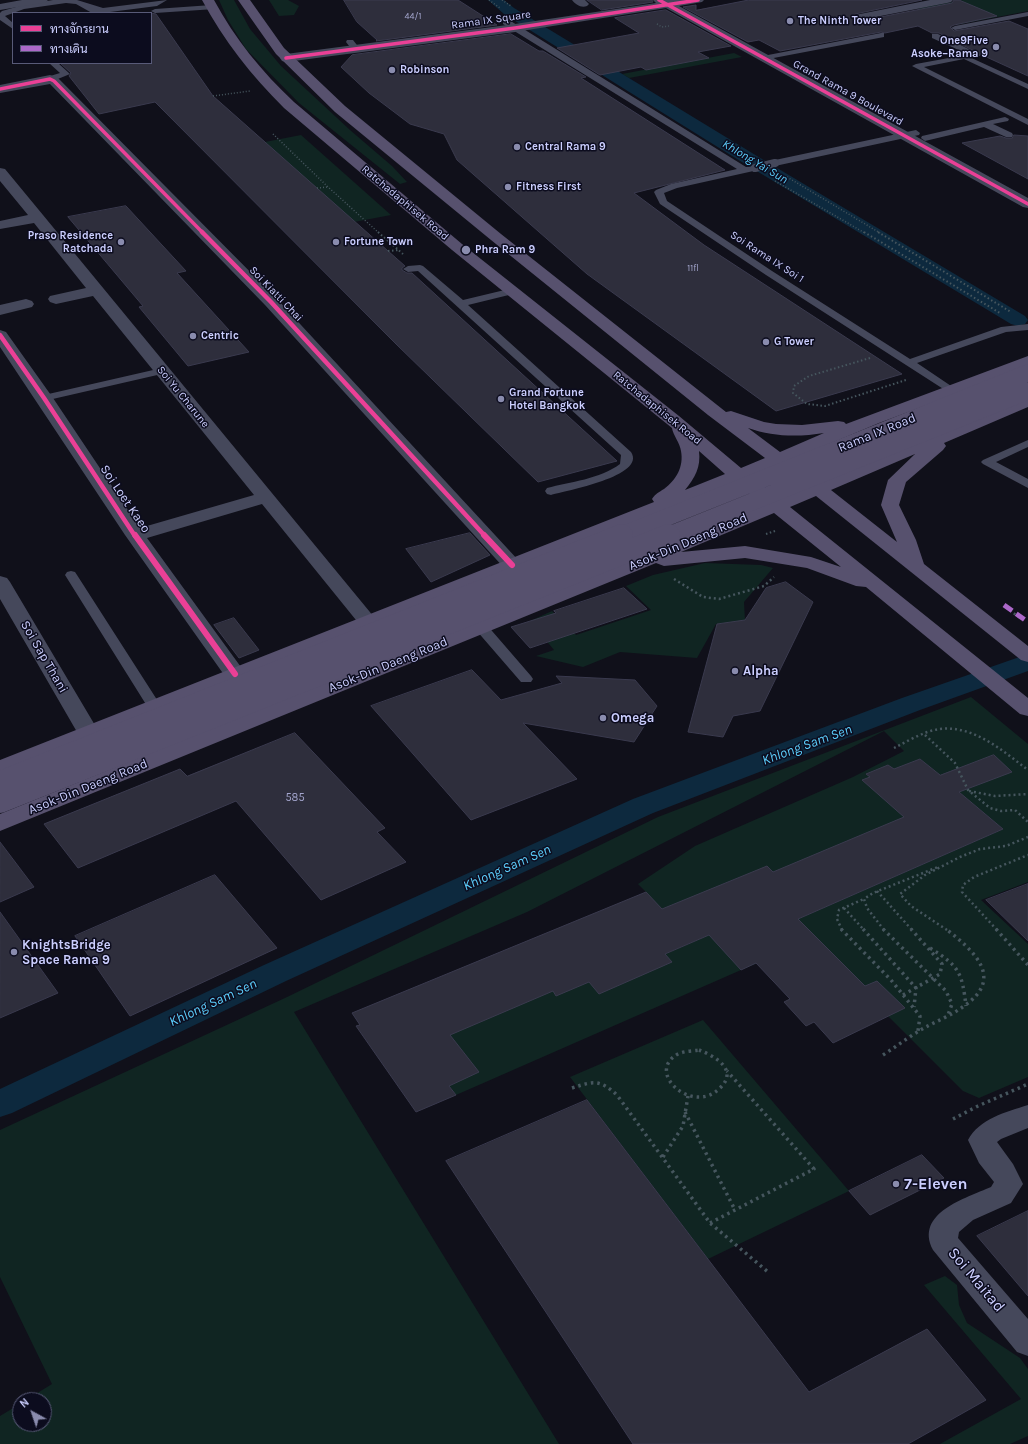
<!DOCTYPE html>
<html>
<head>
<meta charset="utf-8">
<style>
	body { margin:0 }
	#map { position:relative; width:1028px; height:1444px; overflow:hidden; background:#10101a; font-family:Karla,Sarabun,sans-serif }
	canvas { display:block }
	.legend { position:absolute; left:12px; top:12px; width:140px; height:52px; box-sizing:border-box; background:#0c0c1e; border:1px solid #585a78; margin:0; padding:5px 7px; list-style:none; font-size:12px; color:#cbcefe }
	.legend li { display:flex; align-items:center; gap:8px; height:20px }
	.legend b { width:20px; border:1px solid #585a78 }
	.north { position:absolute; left:12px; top:1392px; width:40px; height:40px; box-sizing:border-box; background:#0c0c1e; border:1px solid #585a78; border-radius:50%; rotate:320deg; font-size:11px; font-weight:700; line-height:16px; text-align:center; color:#cbcefe }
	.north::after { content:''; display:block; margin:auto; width:14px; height:18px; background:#8a8cae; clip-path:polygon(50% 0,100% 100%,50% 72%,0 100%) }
</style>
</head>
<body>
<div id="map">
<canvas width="1028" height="1444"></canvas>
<ul class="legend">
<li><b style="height:5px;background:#ea4096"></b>ทางจักรยาน</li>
<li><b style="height:5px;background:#ac68c9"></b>ทางเดิน</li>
</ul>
<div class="north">N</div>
</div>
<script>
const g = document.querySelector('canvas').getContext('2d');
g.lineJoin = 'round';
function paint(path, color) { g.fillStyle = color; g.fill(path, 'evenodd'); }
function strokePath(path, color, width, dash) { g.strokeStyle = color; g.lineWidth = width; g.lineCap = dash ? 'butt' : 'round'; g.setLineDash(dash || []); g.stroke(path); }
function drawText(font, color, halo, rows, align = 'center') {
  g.font = font + ' Karla,sans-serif'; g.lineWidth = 3; g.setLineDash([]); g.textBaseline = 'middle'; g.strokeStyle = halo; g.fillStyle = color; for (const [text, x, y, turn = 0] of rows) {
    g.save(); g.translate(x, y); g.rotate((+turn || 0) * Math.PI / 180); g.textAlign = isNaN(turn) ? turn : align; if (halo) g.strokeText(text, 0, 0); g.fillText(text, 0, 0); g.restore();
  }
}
const green = new Path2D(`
	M 219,0 L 234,0 L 250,29 L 281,66 L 350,130 L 392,166 L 407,182 L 400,184 L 299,103 L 246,49 L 228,20 Z
	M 269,0 L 288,0 L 299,6 L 294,15 L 279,16 Z
	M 963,0 L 1028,0 L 1028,11 L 956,25 L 918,8 Z
	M 734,53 L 742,57 L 629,78 L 622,74 Z
	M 301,135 L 391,215 L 354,222 L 265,142 Z
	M 705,563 L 761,565 L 773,568 L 744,602 L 745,621 L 716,624 L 697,658 L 620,652 L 583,667 L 536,656 L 554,650 L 530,621 L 552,611 L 576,635 L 651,610 L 626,586 L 653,575 Z
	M 971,697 L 1028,744 L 1028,882 L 981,900 L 1028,944 L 1028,1077 L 979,1098 L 963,1091 L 888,1016 L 817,938 L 741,970 L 456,1095 L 417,1041 L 542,982 L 665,954 L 709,935 L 798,919 L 1003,829 L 920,759 L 915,761 L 933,817 L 666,923 L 646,892 L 638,884 L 695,846 L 853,777 L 904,751 L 884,731 L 527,912 L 294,1012 L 559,1444 L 0,1444 L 0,1416 L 20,1404 L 20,1424 L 44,1424 L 44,1400 L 26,1400 L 52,1384 L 0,1277 L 0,1130 L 285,998 L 658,817 Z
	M 703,1020 L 849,1191 L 708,1259 L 570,1077 Z
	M 945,1276 L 957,1285 L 959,1305 L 967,1323 L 1020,1358 L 1028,1369 L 1028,1436 L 1010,1444 L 940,1444 L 1021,1399 L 924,1285 Z`);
const canal = new Path2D(`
	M 488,0 L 504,0 L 514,8 L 757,156 L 1025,316 L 1028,320 L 1025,324 L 1018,326 L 1011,324 L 745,164 L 504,14 Z
	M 1028,654 L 1028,671 L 920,710 L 653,813 L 286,981 L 12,1113 L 0,1117 L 0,1089 L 264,965 L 633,799 L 902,698 Z`);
const building = new Path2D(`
	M 344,0 L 458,0 L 497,25 L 376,41 L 377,40 L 357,22 Z
	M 587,0 L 652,0 L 653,2 L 602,10 Z
	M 749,0 L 922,0 L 855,14 L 853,18 L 860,21 L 947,4 L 952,3 L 954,0 L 959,0 L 997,16 L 954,25 L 950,27 L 954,31 L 1009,21 L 1028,29 L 1028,76 L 982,55 L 939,33 L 932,33 L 918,26 L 885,33 L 881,32 L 780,51 L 759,40 L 748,42 L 683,7 L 696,5 L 696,10 Z
	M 666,10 L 731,46 L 698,52 L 709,58 L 646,70 L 641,67 L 600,75 L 557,48 L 639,33 L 615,18 Z
	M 151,13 L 156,14 L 213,96 L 405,266 L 402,268 L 402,270 L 407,273 L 412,273 L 617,461 L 538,482 L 396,344 L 155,102 L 99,114 L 69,76 L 71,73 L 60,63 L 151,63 Z
	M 511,34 L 539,51 L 543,51 L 586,77 L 581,78 L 725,170 L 634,193 L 704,245 L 902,374 L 776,411 L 587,274 L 457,160 L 444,134 L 410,124 L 369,93 L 341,67 L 352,55 Z
	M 1014,135 L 1028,136 L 1028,179 L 962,143 L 1000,136 L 1006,138 L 1012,138 Z
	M 126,206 L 186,271 L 177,273 L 249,352 L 188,366 L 139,307 L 143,306 L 68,217 Z
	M 470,533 L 490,555 L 431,582 L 406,549 Z
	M 786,582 L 813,602 L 760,711 L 733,716 L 723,737 L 688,732 L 717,624 L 745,620 L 766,588 Z
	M 624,588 L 647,609 L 530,648 L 511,627 L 556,613 L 554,611 Z
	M 234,618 L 259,650 L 239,658 L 214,625 Z
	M 472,670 L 501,700 L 562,683 L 556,676 L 635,680 L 657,706 L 634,742 L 523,723 L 577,779 L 471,820 L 371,706 Z
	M 295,733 L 385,828 L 377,832 L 406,862 L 321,900 L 236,801 L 78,868 L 44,824 L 180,769 L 187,776 Z
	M 994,755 L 1012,772 L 959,792 L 1003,829 L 798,919 L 865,986 L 877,981 L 905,1008 L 833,1043 L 814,1022 L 806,1026 L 784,1002 L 790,999 L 756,963 L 741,970 L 709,935 L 665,954 L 672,962 L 599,994 L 589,982 L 556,996 L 553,991 L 450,1035 L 479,1072 L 449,1086 L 456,1095 L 416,1112 L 356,1026 L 360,1025 L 352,1013 L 646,892 L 662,909 L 767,866 L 773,872 L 904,817 L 862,780 L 870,777 L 866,774 L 888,765 L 894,769 L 920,759 L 940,775 Z
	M 0,842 L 34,887 L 0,902 Z
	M 215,875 L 277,948 L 130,1016 L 75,936 Z
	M 1028,884 L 1028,941 L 986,900 Z
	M 0,912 L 58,993 L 0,1018 Z
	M 587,1100 L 809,1392 L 927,1329 L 986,1400 L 908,1444 L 633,1444 L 446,1161 Z
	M 922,1155 L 944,1178 L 870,1215 L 849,1191 Z
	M 1028,1211 L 1028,1296 L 977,1236 Z`);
const pathFar3 = new Path2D(`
	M 489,0 L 500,8
	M 502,0 L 511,6
	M 657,24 L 662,27 L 669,26
	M 213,96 L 250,91
	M 273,134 L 328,187 L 379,233
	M 787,177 L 880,233
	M 775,181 L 865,233
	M 317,188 L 328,187`);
const pathFar2 = new Path2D(`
	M 378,232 L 403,254
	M 864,232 L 1000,313
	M 878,232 L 1011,312
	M 388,251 L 399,250
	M 870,358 L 809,376 L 794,386 L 793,393 L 807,404 L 825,406 L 906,380
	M 766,534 L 775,531`);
const pathFar1 = new Path2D(`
	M 674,579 L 703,597 L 719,599 L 764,586 L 774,577
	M 1006,607 L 1021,619
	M 925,735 L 955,763 L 968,790 L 990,808 L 1001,811 L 1015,810 L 1028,822
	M 894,748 C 908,741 924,731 940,729 C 974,725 1003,751 1028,770
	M 969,791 L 995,796 L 1028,794
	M 877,891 L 912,930
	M 844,908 L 864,930
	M 842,930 L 837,919 L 839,910 L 864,899
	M 884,930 L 867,908 L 864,899 L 873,893 L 938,867
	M 947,930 L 911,906 L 900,894 L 925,875 L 960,857 L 980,849 L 1006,846 L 1028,837
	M 997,930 L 962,892 L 963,885 L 974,877 L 1028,855`);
const path = new Path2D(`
	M 841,929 L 891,980 L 920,1016 L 918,1031
	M 863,929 L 916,988 L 914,1007
	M 883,929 L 946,991 L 952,1004 L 948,1015
	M 996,929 L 1028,965
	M 930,948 C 959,966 962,972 966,1006
	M 903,995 L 940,974 L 942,964 L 911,929
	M 699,1050 C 715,1056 739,1070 720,1088 C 693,1116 644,1072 678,1054 C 684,1051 693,1051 699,1050 Z
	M 883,1055 C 897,1046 910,1036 924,1028 C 937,1021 952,1015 964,1006 C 1005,978 974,951 946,929
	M 572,1088 C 594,1081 599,1079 617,1095 L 710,1223 L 768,1272
	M 685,1112 L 735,1210
	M 953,1119 L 978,1106 L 1028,1084
	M 663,1157 L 683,1126 L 688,1096
	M 710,1223 L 814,1169 L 727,1071`);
const service = new Path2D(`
	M 53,0 L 77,0 L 103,8 L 167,0 L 157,6 L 110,12 L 100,12 L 101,13 L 92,13 L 76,4 L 66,3 L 24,9 L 5,16 L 13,23 L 13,29 L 0,20 L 0,13 L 2,11 L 23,5 Z
	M 212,5 L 216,7 L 215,9 L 155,13 L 151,11 L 155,9 Z
	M 1028,12 L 1028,16 L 955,30 L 951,28 L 955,26 Z
	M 503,20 L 509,20 L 746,167 L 758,166 L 759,168 L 758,170 L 677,188 L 664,193 L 667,201 L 772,271 L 910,359 L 1001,327 L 1028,324 L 1028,330 L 1006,332 L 917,363 L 957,390 L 956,392 L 948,392 L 766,275 L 660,204 L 654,192 L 656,190 L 671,184 L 737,169 L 503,24 Z
	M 881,33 L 884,33 L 884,37 L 763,60 L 759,58 L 763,56 Z
	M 932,34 L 938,34 L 981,55 L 977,57 L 974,57 L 932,38 Z
	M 347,40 L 353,40 L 360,49 L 359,51 L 353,51 L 346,42 Z
	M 965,55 L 1028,84 L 1028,89 L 964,59 L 924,67 L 1028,119 L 1028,125 L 912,66 L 916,64 Z
	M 49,63 L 58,63 L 70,74 L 53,81 L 47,81 L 47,77 L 60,73 Z
	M 1005,117 L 1009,119 L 1008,121 L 993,124 L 1012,133 L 1013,135 L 1012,137 L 1006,137 L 984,127 L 925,141 L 921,138 L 922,136 Z
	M 916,130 L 920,133 L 919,135 L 775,166 L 771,163 L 775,160 Z
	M 420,265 L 423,266 L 463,300 L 513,288 L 517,289 L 518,291 L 517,293 L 468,305 L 631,452 C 647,476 565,491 551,495 L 547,494 L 545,491 L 547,488 C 570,482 600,479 620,464 L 621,455 L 418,271 L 408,272 L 403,269 L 408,266 Z
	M 162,368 L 166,369 L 167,371 L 166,373 L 44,401 L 39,398 L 44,395 Z
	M 1028,440 L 1028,447 L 996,462 L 1028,479 L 1028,488 L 983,464 L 981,462 L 983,460 Z
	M 71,571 L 75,572 L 77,575 L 161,706 L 159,709 L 154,710 L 149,709 L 147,706 L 65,575 L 67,572 Z
	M 481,623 L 486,624 L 531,676 L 533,679 L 531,682 L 521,682 L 476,630 L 474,627 L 476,624 Z`);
const minor = new Path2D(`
	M 22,0 L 48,0 L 46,2 L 42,3 L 0,10 L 0,4 Z
	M 572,0 L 585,0 L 589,4 L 587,6 C 581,8 576,5 572,0 Z
	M 653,0 L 704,0 L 702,2 L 679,6 L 1028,198 L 1028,208 L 1023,207 L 666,8 L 515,32 L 286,62 L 282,61 L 280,58 L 282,55 L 286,54 L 515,24 L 656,3 Z
	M 930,0 L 953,0 L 951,2 L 947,3 L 860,20 L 856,19 L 854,17 L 856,15 L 860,14 Z
	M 50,75 L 58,78 L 277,299 L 519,561 L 522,565 L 519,569 L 512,571 L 505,569 L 265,305 L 50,84 L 0,93 L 0,85 Z
	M 0,168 L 5,169 L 43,215 L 374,617 L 377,621 L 374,625 L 367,627 L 360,625 L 262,504 L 147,538 L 246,674 L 243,679 L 235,680 L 227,679 L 125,535 L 0,347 L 0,330 L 6,332 L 53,398 L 140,528 L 254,495 L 93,296 L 56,304 L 50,302 L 48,299 L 50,296 L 86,288 L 34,223 L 0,229 L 0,221 L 28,215 L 0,181 Z
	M 26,299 L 32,301 L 34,304 L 32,307 L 0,315 L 0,305 Z
	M 0,576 L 7,578 L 10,582 L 99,732 L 96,737 L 88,739 L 80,737 L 77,732 L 0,599 Z
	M 1028,1105 L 1028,1128 L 1001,1139 L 997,1142 L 1013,1164 L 1023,1184 L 1011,1203 L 973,1220 L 959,1232 L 958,1238 L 1028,1319 L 1028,1356 L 1017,1352 L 933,1250 C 914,1213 966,1198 991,1187 L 994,1182 L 979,1163 L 968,1140 C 979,1119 1006,1112 1028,1105 Z`);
const primary = new Path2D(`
	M 202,0 L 214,0 C 235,39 262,72 294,102 L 462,244 L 679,416 L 741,468 L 765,458 L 708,415 L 491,240 L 335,112 L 276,54 L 238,0 L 250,0 L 284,48 L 345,106 L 501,234 L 726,412 L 731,411 L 764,422 L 776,424 L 802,425 L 838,421 L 844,422 L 846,424 L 1028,356 L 1028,367 L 879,423 L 791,460 L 820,481 L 1028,396 L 1028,407 L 944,443 L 946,446 L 943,450 L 906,482 L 899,505 L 916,540 L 924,564 L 1028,646 L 1028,662 L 1021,660 L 816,496 L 790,507 L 1028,698 L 1028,716 L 1020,714 L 866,587 L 856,586 L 807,568 L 745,558 L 664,566 L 656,563 L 0,831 L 0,814 L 763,504 L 736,483 L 0,775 L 0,760 L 654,502 L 652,499 C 655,494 659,492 664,489 C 676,480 684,467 681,451 C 680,443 673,435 672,428 L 452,250 L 284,108 C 251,75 224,41 202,0 ZM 748,428 C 773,437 799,437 824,433 L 780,452 ZM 699,451 L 725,474 L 685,490 C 695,478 701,467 699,451 ZM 915,454 L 888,480 L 881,505 L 897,542 L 831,490 ZM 777,466 L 804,487 L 778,498 L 751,476 ZM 774,513 L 841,567 L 811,557 L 745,546 L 681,552 Z`);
const serviceBridge = new Path2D(`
	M 755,168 L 775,163`);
const primaryBridgeFar1 = new Path2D(`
	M 620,536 L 1028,373
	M 667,536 L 1028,391`);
const primaryBridge = new Path2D(`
	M 0,782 L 622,535
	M 0,802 L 669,535`);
const quiet = new Path2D(`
	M 1004,605 L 1028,622`);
const cyclewayFar2 = new Path2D(`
	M 659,0 L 1028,204
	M 286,58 L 515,28 L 698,0
	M 0,89 L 50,79 L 54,81 L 203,233`);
const cyclewayFar1 = new Path2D(`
	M 202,232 L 271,302 L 485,536
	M 0,335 L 44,398 L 135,536`);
const cycleway = new Path2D(`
	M 135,535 L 235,674
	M 484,535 L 512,565`);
const markers = [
	[790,21,4,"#8a8cae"],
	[996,47,4,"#8a8cae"],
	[392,70,4,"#8a8cae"],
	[517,147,4,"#8a8cae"],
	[508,187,4,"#8a8cae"],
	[121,242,4,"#8a8cae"],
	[336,242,4,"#8a8cae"],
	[466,250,5,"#8a8cae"],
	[193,336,4,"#8a8cae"],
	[766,342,4,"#8a8cae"],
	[501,399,4,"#8a8cae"],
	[735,671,4,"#8a8cae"],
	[603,718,4,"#8a8cae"],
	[14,952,4,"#8a8cae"],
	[896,1184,4,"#8a8cae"]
];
const farNumbernames = [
	["44/1",413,16],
	["11fl",693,268]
];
const farStreetnames = [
	["Rama IX Square",491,20,-8],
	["Grand Rama 9 Boulevard",848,93,29],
	["Ratchadaphisek Road",405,203,40],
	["Soi Rama IX Soi 1",767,257,33],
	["Soi Kiatti Chai",276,294,46],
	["Soi Yu Charune",183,397,51],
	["Ratchadaphisek Road",657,408,39]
];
const farPoinames = [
	["The Ninth Tower",798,21],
	["One9Five",988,41,"right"],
	["Asoke–Rama 9",988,54,"right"],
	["Robinson",400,70],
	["Central Rama 9",525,147],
	["Fitness First",516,187],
	["Praso Residence",113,236,"right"],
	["Ratchada",113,249,"right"],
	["Fortune Town",344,242],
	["Phra Ram 9",475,250],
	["Centric",201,336],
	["G Tower",774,342],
	["Grand Fortune",509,393],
	["Hotel Bangkok",509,406]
];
const numberNames = [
	["585",295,798]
];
const farWaternames = [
	["Khlong Yai Sun",755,162,31]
];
const streetNames = [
	["Rama IX Road",877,433,-22],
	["Soi Loet Kaeo",125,499,56],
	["Asok-Din Daeng Road",688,542,-23],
	["Soi Sap Thani",44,657,60],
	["Asok-Din Daeng Road",388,665,-22],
	["Asok-Din Daeng Road",88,787,-22]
];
const poiNames = [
	["Alpha",743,671],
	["Omega",611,718],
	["KnightsBridge",22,945],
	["Space Rama 9",22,960]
];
const waterNames = [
	["Khlong Sam Sen",807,745,-20],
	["Khlong Sam Sen",507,868,-24],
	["Khlong Sam Sen",213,1003,-25]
];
const nearPoinames = [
	["7-Eleven",904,1184]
];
const nearStreetnames = [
	["Soi Maitad",976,1280,50]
];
paint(green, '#102522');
paint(canal, '#0d293e');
paint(building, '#2e2e3c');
strokePath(building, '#3a3a4e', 1);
strokePath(pathFar3, '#46565e', 1.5, [1, 2]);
strokePath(pathFar2, '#46565e', 2, [1.5, 2.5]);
strokePath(pathFar1, '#46565e', 2.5, [2, 3]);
strokePath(path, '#46565e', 3.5, [2.5, 4]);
paint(service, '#45485b');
paint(minor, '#45485b');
paint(primary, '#57516e');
strokePath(serviceBridge, '#45485b', 8);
strokePath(primaryBridgeFar1, '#57516e', 17);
strokePath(primaryBridge, '#57516e', 22);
strokePath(quiet, '#ac68c9', 5, [10, 5]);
strokePath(cyclewayFar2, '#ea4096', 3.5);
strokePath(cyclewayFar1, '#ea4096', 4.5);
strokePath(cycleway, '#ea4096', 6);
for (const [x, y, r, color] of markers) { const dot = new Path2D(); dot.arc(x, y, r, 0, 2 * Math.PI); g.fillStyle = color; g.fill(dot); strokePath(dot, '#0c0c1e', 1.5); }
drawText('9px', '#a4a6ce', null, farNumbernames);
drawText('11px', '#cbcefe', '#0c0c1e', farStreetnames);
drawText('bold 11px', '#cbcefe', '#0c0c1e', farPoinames, 'left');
drawText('11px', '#a4a6ce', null, numberNames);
drawText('italic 12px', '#5bcdfb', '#0c0c1e', farWaternames);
drawText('13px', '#cbcefe', '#0c0c1e', streetNames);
drawText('bold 13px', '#cbcefe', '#0c0c1e', poiNames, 'left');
drawText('italic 14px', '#5bcdfb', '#0c0c1e', waterNames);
drawText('bold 16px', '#cbcefe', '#0c0c1e', nearPoinames, 'left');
drawText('16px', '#cbcefe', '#0c0c1e', nearStreetnames);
</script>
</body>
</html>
